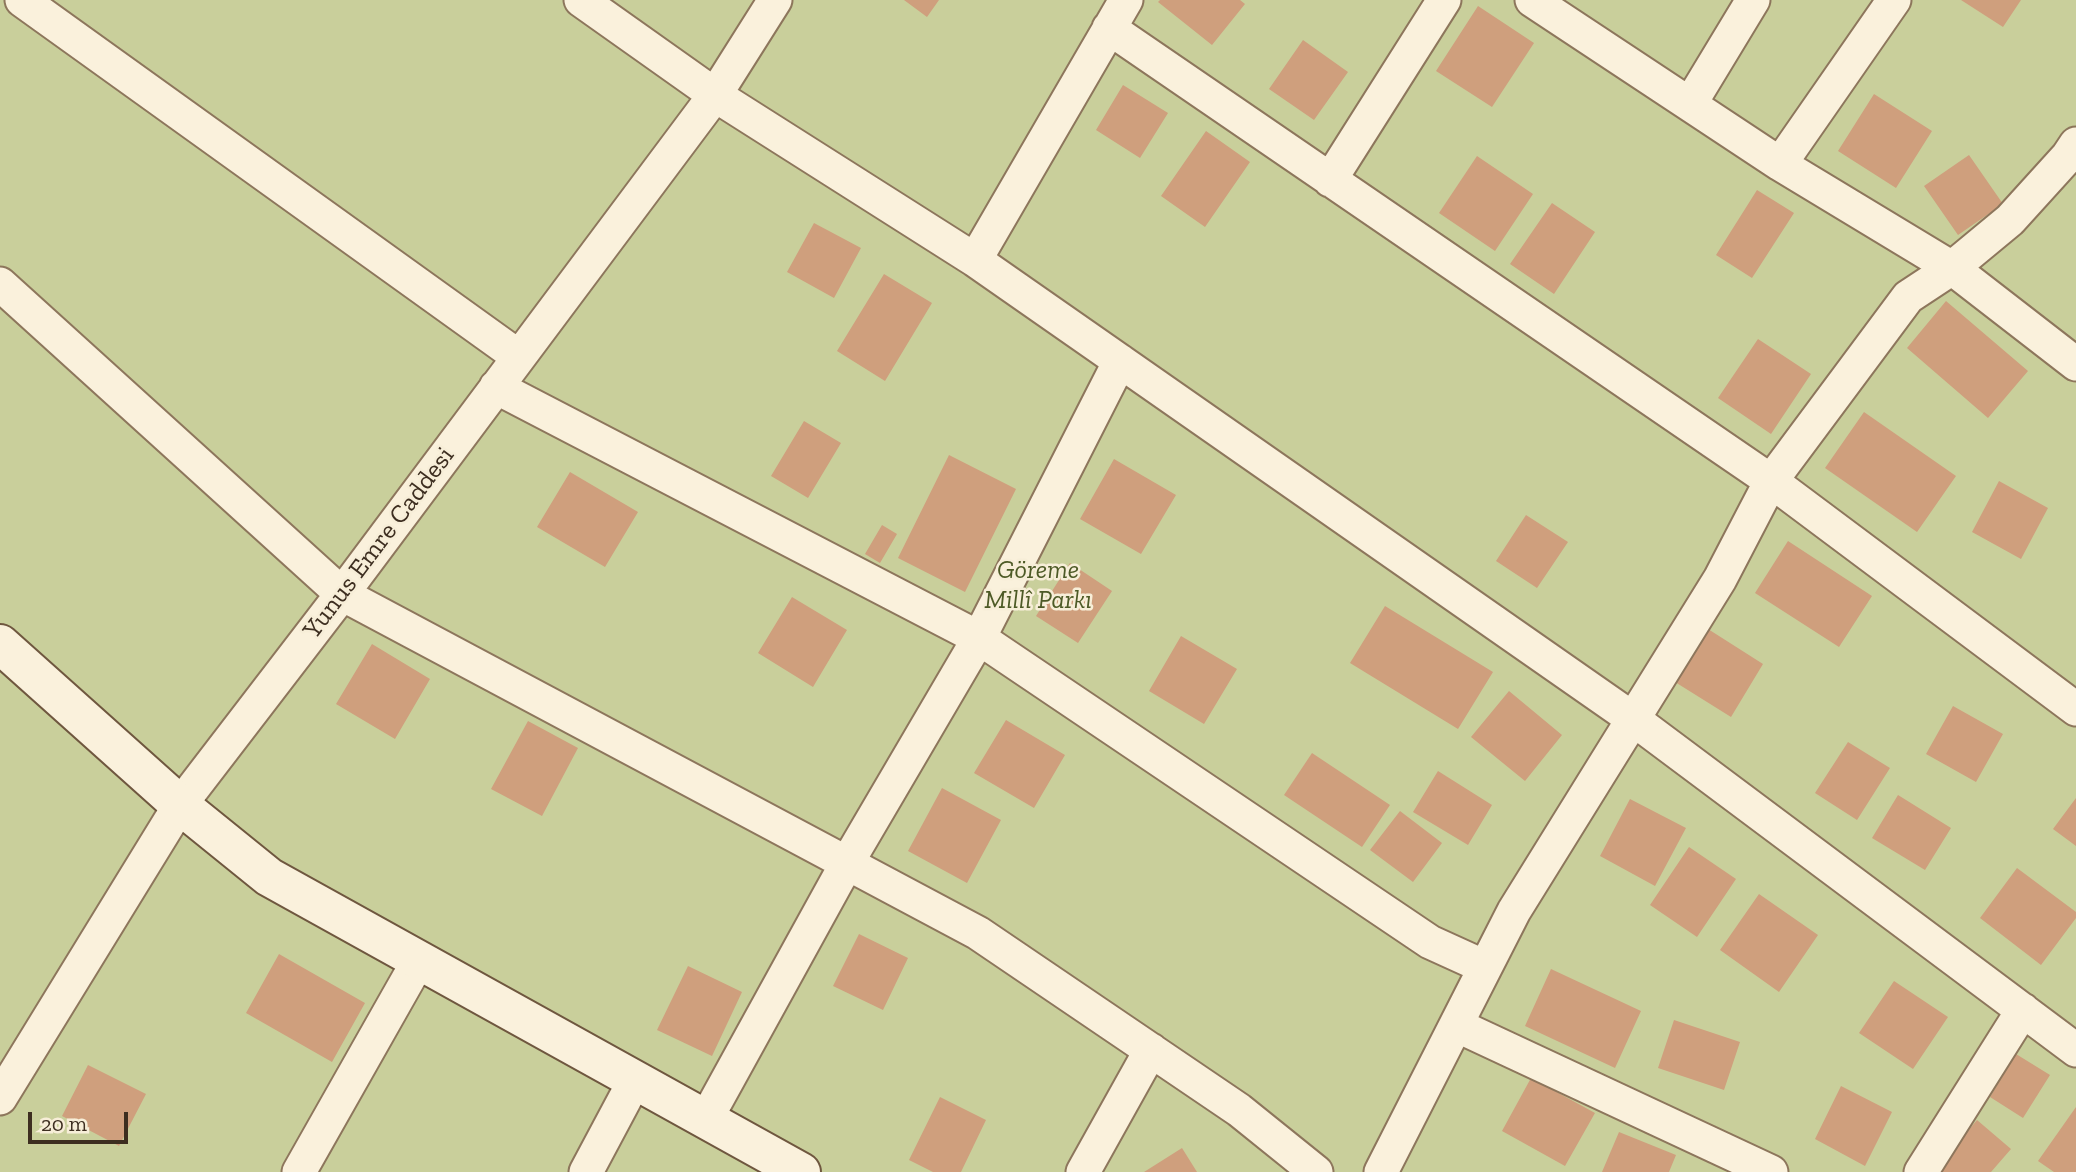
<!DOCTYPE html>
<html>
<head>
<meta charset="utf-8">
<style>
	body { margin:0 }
	#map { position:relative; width:2076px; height:1172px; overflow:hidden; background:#f0e4c8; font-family:"Zilla Slab",serif }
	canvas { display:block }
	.scale { position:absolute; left:28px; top:1112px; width:100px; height:32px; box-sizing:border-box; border:4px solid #3d2e20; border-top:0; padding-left:9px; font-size:21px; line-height:24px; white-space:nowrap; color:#3d2e20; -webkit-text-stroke:5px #f7eed8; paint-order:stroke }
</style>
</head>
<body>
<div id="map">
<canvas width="2076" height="1172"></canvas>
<div class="scale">20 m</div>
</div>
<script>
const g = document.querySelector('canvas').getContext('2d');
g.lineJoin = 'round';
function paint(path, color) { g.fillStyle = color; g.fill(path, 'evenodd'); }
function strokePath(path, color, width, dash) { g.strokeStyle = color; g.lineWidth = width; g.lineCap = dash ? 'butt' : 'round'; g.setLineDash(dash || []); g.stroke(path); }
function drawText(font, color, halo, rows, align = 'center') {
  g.font = font + ' "Zilla Slab",serif'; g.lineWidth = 5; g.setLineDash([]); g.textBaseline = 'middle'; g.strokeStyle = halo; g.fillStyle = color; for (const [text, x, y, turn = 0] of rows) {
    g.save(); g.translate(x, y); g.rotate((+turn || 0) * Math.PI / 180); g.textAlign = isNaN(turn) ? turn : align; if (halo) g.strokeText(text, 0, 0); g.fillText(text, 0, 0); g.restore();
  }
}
const green = new Path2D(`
	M 0,0 L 2076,0 L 2076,1172 L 0,1172 Z`);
const building = new Path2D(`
	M 904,0 L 939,0 L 927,17 Z
	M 1160,0 L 1240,0 L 1245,4 L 1212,45 L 1158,2 Z
	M 1961,0 L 2021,0 L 2003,27 Z
	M 1478,6 L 1534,43 L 1492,107 L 1436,71 Z
	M 1303,40 L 1348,72 L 1314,120 L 1269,89 Z
	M 1123,85 L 1168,113 L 1140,158 L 1096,130 Z
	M 1874,94 L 1932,131 L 1896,188 L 1838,151 Z
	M 1206,131 L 1250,162 L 1205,227 L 1161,196 Z
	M 1969,155 L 2003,204 L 1958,235 L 1924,186 Z
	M 1477,156 L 1533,194 L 1495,251 L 1439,213 Z
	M 1757,190 L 1794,213 L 1752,278 L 1716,255 Z
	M 1552,203 L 1595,232 L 1554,294 L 1510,264 Z
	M 814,223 L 861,248 L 834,298 L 787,272 Z
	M 884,274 L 932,303 L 885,381 L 837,351 Z
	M 1946,301 L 2028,371 L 1988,418 L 1907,348 Z
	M 1758,339 L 1811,374 L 1771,434 L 1718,398 Z
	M 1864,412 L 1956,476 L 1917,532 L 1825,468 Z
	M 804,421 L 841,443 L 808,498 L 771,476 Z
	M 949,455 L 1016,489 L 965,592 L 898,558 Z
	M 1114,459 L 1176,495 L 1141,554 L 1080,519 Z
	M 570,472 L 638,512 L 605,567 L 537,527 Z
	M 1999,481 L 2048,508 L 2021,559 L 1972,532 Z
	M 1526,515 L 1568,542 L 1537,588 L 1496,561 Z
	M 882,525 L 897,534 L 880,563 L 865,554 Z
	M 1788,541 L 1872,596 L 1839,647 L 1755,593 Z
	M 1070,563 L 1112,591 L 1078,643 L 1036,616 Z
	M 792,597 L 847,630 L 813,687 L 758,653 Z
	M 1385,606 L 1493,672 L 1458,729 L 1350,663 Z
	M 1708,629 L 1763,664 L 1731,717 L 1675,682 Z
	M 1181,636 L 1237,669 L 1204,724 L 1149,691 Z
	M 372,644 L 430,679 L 395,739 L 336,704 Z
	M 1509,691 L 1562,735 L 1525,781 L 1471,737 Z
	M 1953,706 L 2003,734 L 1976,782 L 1926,754 Z
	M 1006,720 L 1065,755 L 1034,808 L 974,773 Z
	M 528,721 L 578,748 L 542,816 L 491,789 Z
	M 1848,742 L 1890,768 L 1857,820 L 1815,793 Z
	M 1312,753 L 1390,805 L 1362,847 L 1284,795 Z
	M 1438,771 L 1492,805 L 1468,845 L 1413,812 Z
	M 942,788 L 1001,820 L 967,883 L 908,851 Z
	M 1898,795 L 1951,828 L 1925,870 L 1872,838 Z
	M 2076,798 L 2076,846 L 2053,829 Z
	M 1630,799 L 1686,828 L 1655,886 L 1600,856 Z
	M 1400,811 L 1442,843 L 1413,882 L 1370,850 Z
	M 1689,847 L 1736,879 L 1697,937 L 1650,905 Z
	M 2017,868 L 2076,912 L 2076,918 L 2041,965 L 1980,918 Z
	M 1759,894 L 1818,935 L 1779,992 L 1720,950 Z
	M 859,934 L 908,958 L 883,1010 L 833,986 Z
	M 279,954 L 365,1003 L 332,1062 L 246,1013 Z
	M 688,966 L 742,992 L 712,1056 L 657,1030 Z
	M 1551,969 L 1641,1011 L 1615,1068 L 1525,1026 Z
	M 1894,981 L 1948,1017 L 1913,1069 L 1859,1033 Z
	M 1674,1020 L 1740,1042 L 1724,1090 L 1658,1068 Z
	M 2016,1054 L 2050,1075 L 2023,1118 L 1990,1097 Z
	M 88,1065 L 146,1094 L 119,1146 L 62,1116 Z
	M 1531,1078 L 1595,1113 L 1565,1166 L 1502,1131 Z
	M 1841,1086 L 1892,1112 L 1865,1166 L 1815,1139 Z
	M 940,1097 L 986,1120 L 961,1172 L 933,1172 L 909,1160 Z
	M 2076,1107 L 2076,1172 L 2054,1172 L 2038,1161 Z
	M 1977,1120 L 2011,1149 L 1991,1172 L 1940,1172 L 1936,1169 Z
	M 1619,1132 L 1676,1155 L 1669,1172 L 1602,1172 Z
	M 1182,1148 L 1197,1172 L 1144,1172 Z`);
const street = new Path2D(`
	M 22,0 L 519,357
	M 581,0 L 715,95 L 975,260 L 1633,719 L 2076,1050
	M 1532,0 L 1780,164 L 1952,268 L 2076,364
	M 1109,28 L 1771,481 L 2076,709
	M 1690,104 L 1753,0
	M 1780,164 L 1894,0
	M 1330,180 L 1444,0
	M 975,260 L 1126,0
	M 0,284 L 342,594 L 978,933 L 1239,1110 L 1316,1172
	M 496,387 L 979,638 L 1430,942 L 1485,967
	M 1456,1025 L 1771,1172
	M 0,1098 L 180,805 L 342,594 L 715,95 L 775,0
	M 706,1119 L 847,863 L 979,638 L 1120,361
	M 299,1172 L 419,960
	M 586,1172 L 635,1080
	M 1083,1172 L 1151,1050
	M 1381,1172 L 1514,911 L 1720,579 L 1771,481 L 1908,297 L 1952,268 L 2010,220 L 2068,156 L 2076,144
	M 1921,1172 L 2023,1010`);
const secondary = new Path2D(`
	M 0,644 L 180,805 L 269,877 L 801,1172`);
const streetNames = [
	["Yunus Emre Caddesi",379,543,-53]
];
const parkNames = [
	["Göreme",1038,571],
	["Millî Parkı",1038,601]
];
paint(green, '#c9cf9b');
paint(building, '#cf9f7d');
strokePath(street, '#8d765c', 37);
strokePath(secondary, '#6f573f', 42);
strokePath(street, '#faf1dc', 33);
strokePath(secondary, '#faf1dc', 38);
drawText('26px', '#3d2e20', '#f7eed8', streetNames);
drawText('italic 26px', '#4d5a26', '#f7eed8', parkNames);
</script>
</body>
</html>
